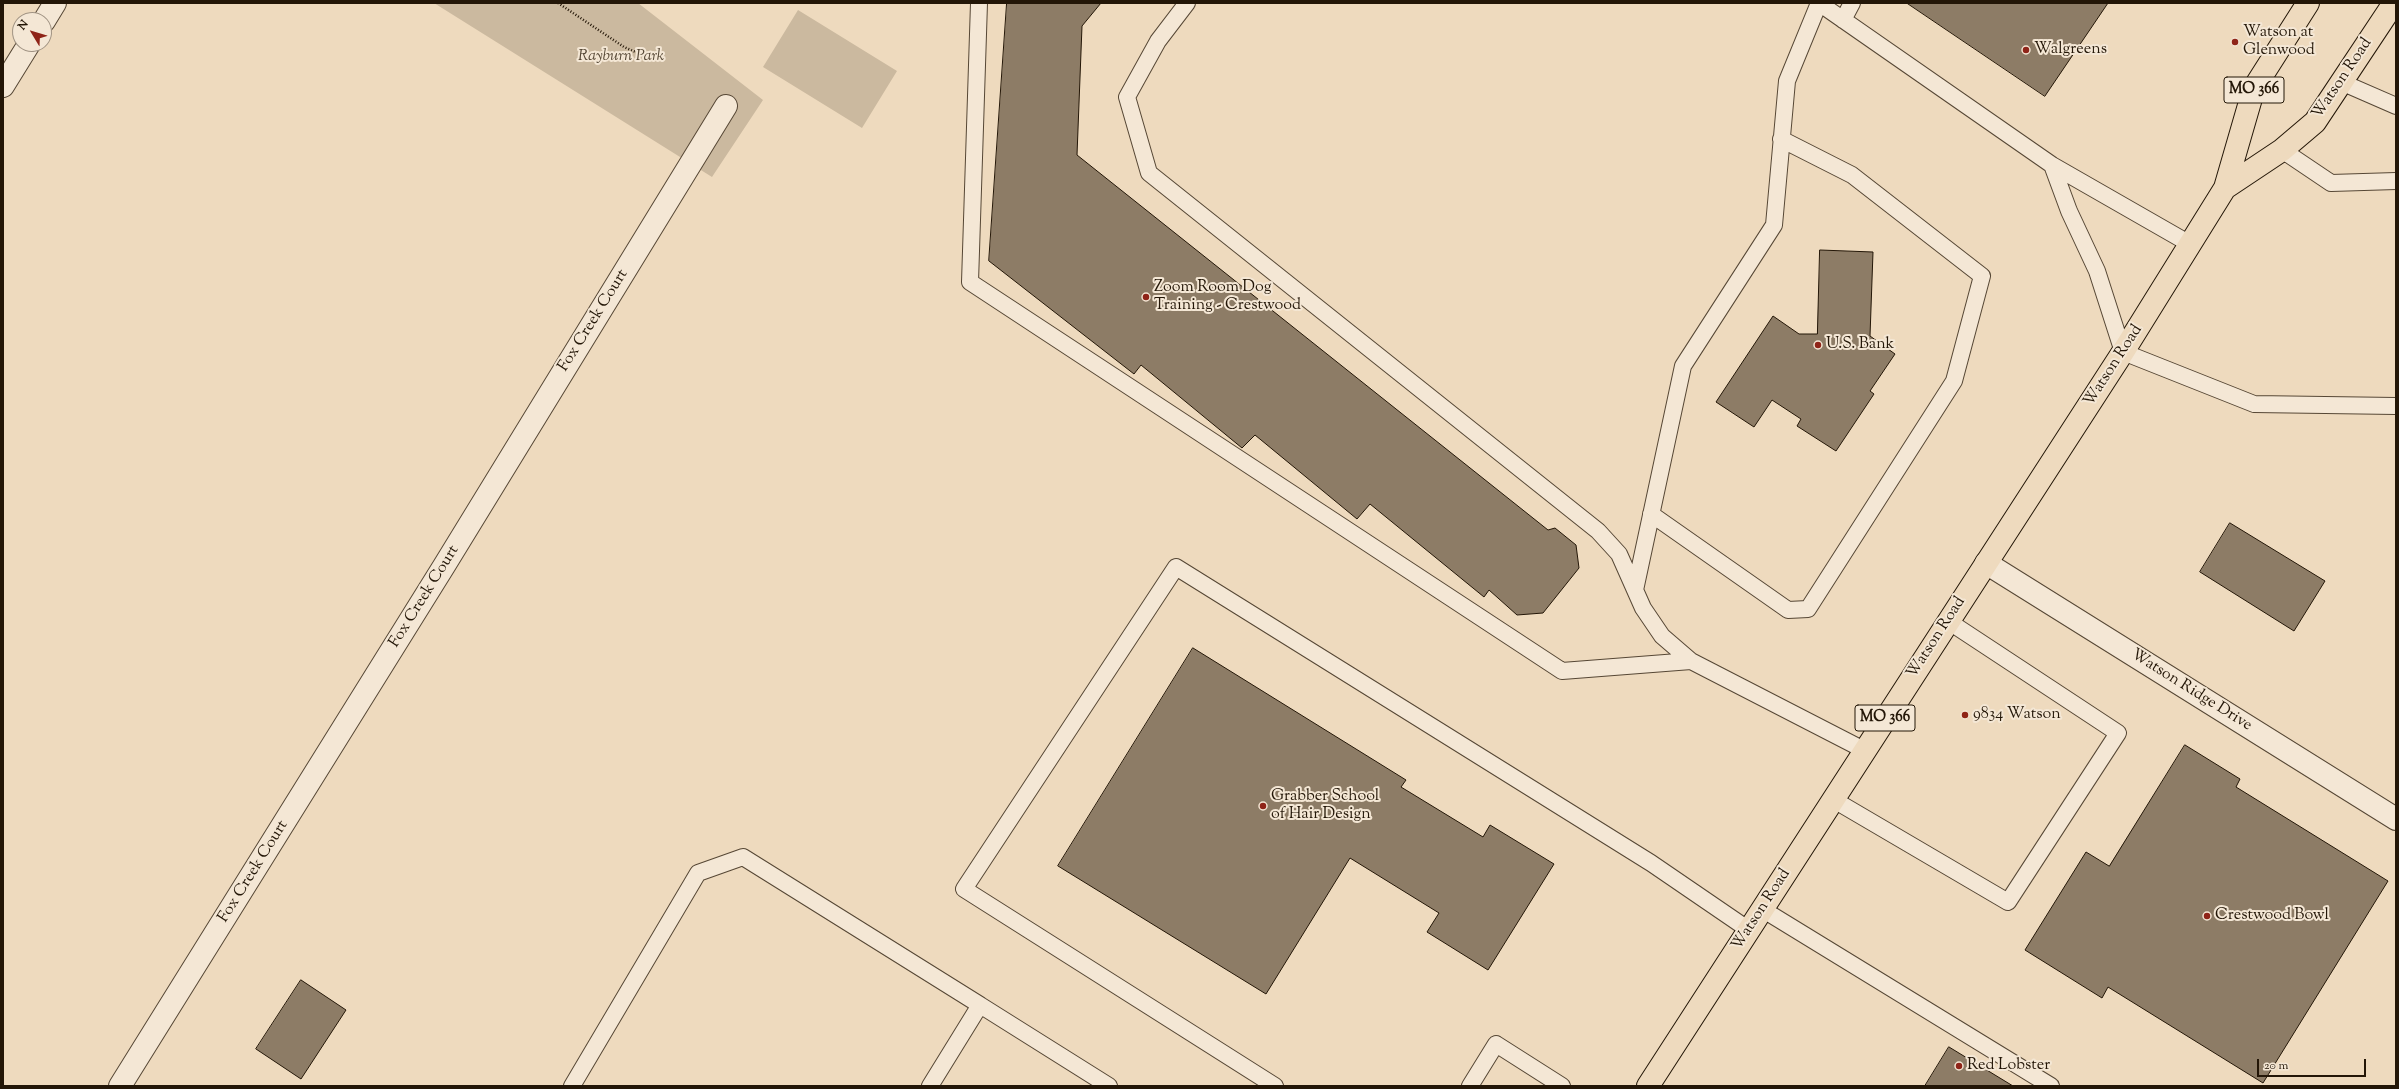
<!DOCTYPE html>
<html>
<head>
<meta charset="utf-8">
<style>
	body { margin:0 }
	#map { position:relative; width:2399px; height:1089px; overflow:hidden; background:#eedabe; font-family:"Sorts Mill Goudy",serif }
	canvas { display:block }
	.frame { position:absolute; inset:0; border:4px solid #231607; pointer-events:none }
	.north { position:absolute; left:12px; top:12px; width:40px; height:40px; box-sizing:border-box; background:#f4e7d5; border:1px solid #a09383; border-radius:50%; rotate:308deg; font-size:11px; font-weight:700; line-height:16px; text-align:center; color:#231607 }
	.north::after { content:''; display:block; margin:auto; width:14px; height:18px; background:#8f2418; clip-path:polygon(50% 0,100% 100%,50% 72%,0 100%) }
	.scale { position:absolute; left:2257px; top:1059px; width:109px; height:18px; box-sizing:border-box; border:2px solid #231607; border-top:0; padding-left:5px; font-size:12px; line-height:14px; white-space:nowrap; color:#231607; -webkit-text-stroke:3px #f4e7d5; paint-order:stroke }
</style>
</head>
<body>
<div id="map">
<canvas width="2399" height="1089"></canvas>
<div class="frame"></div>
<div class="north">N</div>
<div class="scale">20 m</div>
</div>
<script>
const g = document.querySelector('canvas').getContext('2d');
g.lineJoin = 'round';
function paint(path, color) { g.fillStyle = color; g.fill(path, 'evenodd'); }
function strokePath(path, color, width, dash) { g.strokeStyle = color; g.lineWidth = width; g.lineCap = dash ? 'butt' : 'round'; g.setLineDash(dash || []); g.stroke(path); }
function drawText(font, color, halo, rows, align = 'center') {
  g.font = font + ' "Sorts Mill Goudy",serif'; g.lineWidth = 4; g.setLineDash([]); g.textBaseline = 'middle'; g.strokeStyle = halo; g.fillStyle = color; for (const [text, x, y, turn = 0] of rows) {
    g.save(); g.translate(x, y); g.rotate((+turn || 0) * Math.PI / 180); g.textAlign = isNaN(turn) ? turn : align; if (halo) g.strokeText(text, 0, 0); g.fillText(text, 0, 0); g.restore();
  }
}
const green = new Path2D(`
	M 434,3 L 638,3 L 763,100 L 712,177 Z
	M 798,10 L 897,71 L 862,128 L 763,67 Z`);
const building = new Path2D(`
	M 1007,3 L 1101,3 L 1082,26 L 1077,155 L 1548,530 L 1555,528 L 1576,545 L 1579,568 L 1543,613 L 1517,615 L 1489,590 L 1484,597 L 1370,504 L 1357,519 L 1255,435 L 1242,448 L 1141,365 L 1134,374 L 989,261 Z
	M 1907,3 L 2108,3 L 2045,96 Z
	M 1820,250 L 1873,252 L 1870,336 L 1895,354 L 1870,391 L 1874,394 L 1836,451 L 1797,426 L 1801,419 L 1772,400 L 1754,427 L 1716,402 L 1773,316 L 1799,334 L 1817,334 Z
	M 2230,523 L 2325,581 L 2294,631 L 2200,572 Z
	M 1193,648 L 1406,780 L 1401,787 L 1483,837 L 1490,825 L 1554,864 L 1488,970 L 1427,932 L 1439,913 L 1350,858 L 1266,994 L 1058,866 Z
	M 2185,745 L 2240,779 L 2236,787 L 2388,881 L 2263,1083 L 2108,987 L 2102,998 L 2025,950 L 2086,852 L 2109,866 Z
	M 301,980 L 346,1010 L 301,1079 L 256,1049 Z
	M 1949,1047 L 2013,1086 L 1925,1086 Z`);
const path = new Path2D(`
	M 558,3 L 624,47 L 647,57`);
const lane = new Path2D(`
	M 979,3 L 970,282 L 1562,671 L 1691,661
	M 1187,3 L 1158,41 L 1127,97 L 1149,173 L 1598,531 L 1619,554 L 1643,608 L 1662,636 L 1691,661 L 1864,750
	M 1819,3 L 2052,165 L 2190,244
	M 1843,20 L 1852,3
	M 2341,82 L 2396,106
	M 2282,150 L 2331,183 L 2396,181
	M 2052,165 L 2069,211 L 2097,271 L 2123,352 L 2254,404 L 2396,406
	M 1651,514 L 1788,610 L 1808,609 L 1954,381 L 1982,276 L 1852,175 L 1781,139
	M 1635,590 L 1683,366 L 1774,225 L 1787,81 L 1819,3
	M 1834,800 L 2008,902 L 2118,733 L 1948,621
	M 1762,909 L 2051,1086
	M 572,1086 L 698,873 L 743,857 L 980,1005
	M 930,1086 L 980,1005 L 1109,1086
	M 1275,1086 L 964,889 L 1176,567 L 1651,863 L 1749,930
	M 1470,1086 L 1496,1044 L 1562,1086`);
const street = new Path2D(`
	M 44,21 L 55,3
	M 3,86 L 29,44
	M 1986,563 L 2396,819
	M 120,1086 L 444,566 L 726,106`);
const primary = new Path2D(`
	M 2225,188 L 2282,150 L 2315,122 L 2394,3
	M 1648,1086 L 2123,352 L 2225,188 L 2254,88 L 2308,3`);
const markers = [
	[2235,42,4,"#8f2418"],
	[2026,50,4,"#8f2418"],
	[1146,297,4,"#8f2418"],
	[1818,345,4,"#8f2418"],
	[1965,715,4,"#8f2418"],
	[1263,806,4,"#8f2418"],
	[2207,916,4,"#8f2418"],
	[1959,1066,4,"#8f2418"]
];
const shields = [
	[2254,90,60],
	[1885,718,60]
];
const shieldNames = [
	["MO 366",2254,90],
	["MO 366",1885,718]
];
const poiNames = [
	["Watson at",2243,33],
	["Glenwood",2243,51],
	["Walgreens",2034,50],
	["Zoom Room Dog",1154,288],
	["Training - Crestwood",1154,306],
	["U.S. Bank",1826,345],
	["9834 Watson",1973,715],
	["Grabber School",1271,797],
	["of Hair Design",1271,815],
	["Crestwood Bowl",2215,916],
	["Red Lobster",1967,1066]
];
const parkNames = [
	["Rayburn Park",621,57]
];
const streetNames = [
	["Watson Road",2343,79,-56],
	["Fox Creek Court",594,321,-58],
	["Watson Road",2114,366,-57],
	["Fox Creek Court",425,597,-58],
	["Watson Road",1937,638,-57],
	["Watson Ridge Drive",2191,691,32],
	["Fox Creek Court",254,872,-58],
	["Watson Road",1762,910,-57]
];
paint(green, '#cbb99f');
paint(building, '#8d7c66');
strokePath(building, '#231607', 1);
strokePath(lane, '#564735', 18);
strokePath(street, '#564735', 24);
strokePath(primary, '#231607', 24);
strokePath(path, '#231607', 2.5, [1, 2]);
strokePath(lane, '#f4e7d5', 16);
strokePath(street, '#f4e7d5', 22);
strokePath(primary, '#eedabe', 22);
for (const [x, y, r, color] of markers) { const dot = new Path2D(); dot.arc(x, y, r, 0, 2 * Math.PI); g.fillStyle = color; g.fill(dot); strokePath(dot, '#f4e7d5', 1.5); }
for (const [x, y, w] of shields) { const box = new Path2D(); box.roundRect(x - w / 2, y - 13, w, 26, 3); g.fillStyle = '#f4e7d5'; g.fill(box); strokePath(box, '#231607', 1); }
drawText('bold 15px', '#231607', null, shieldNames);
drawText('16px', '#231607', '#f4e7d5', poiNames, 'left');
drawText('italic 16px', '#554735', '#f4e7d5', parkNames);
drawText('16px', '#231607', '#f4e7d5', streetNames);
</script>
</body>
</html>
